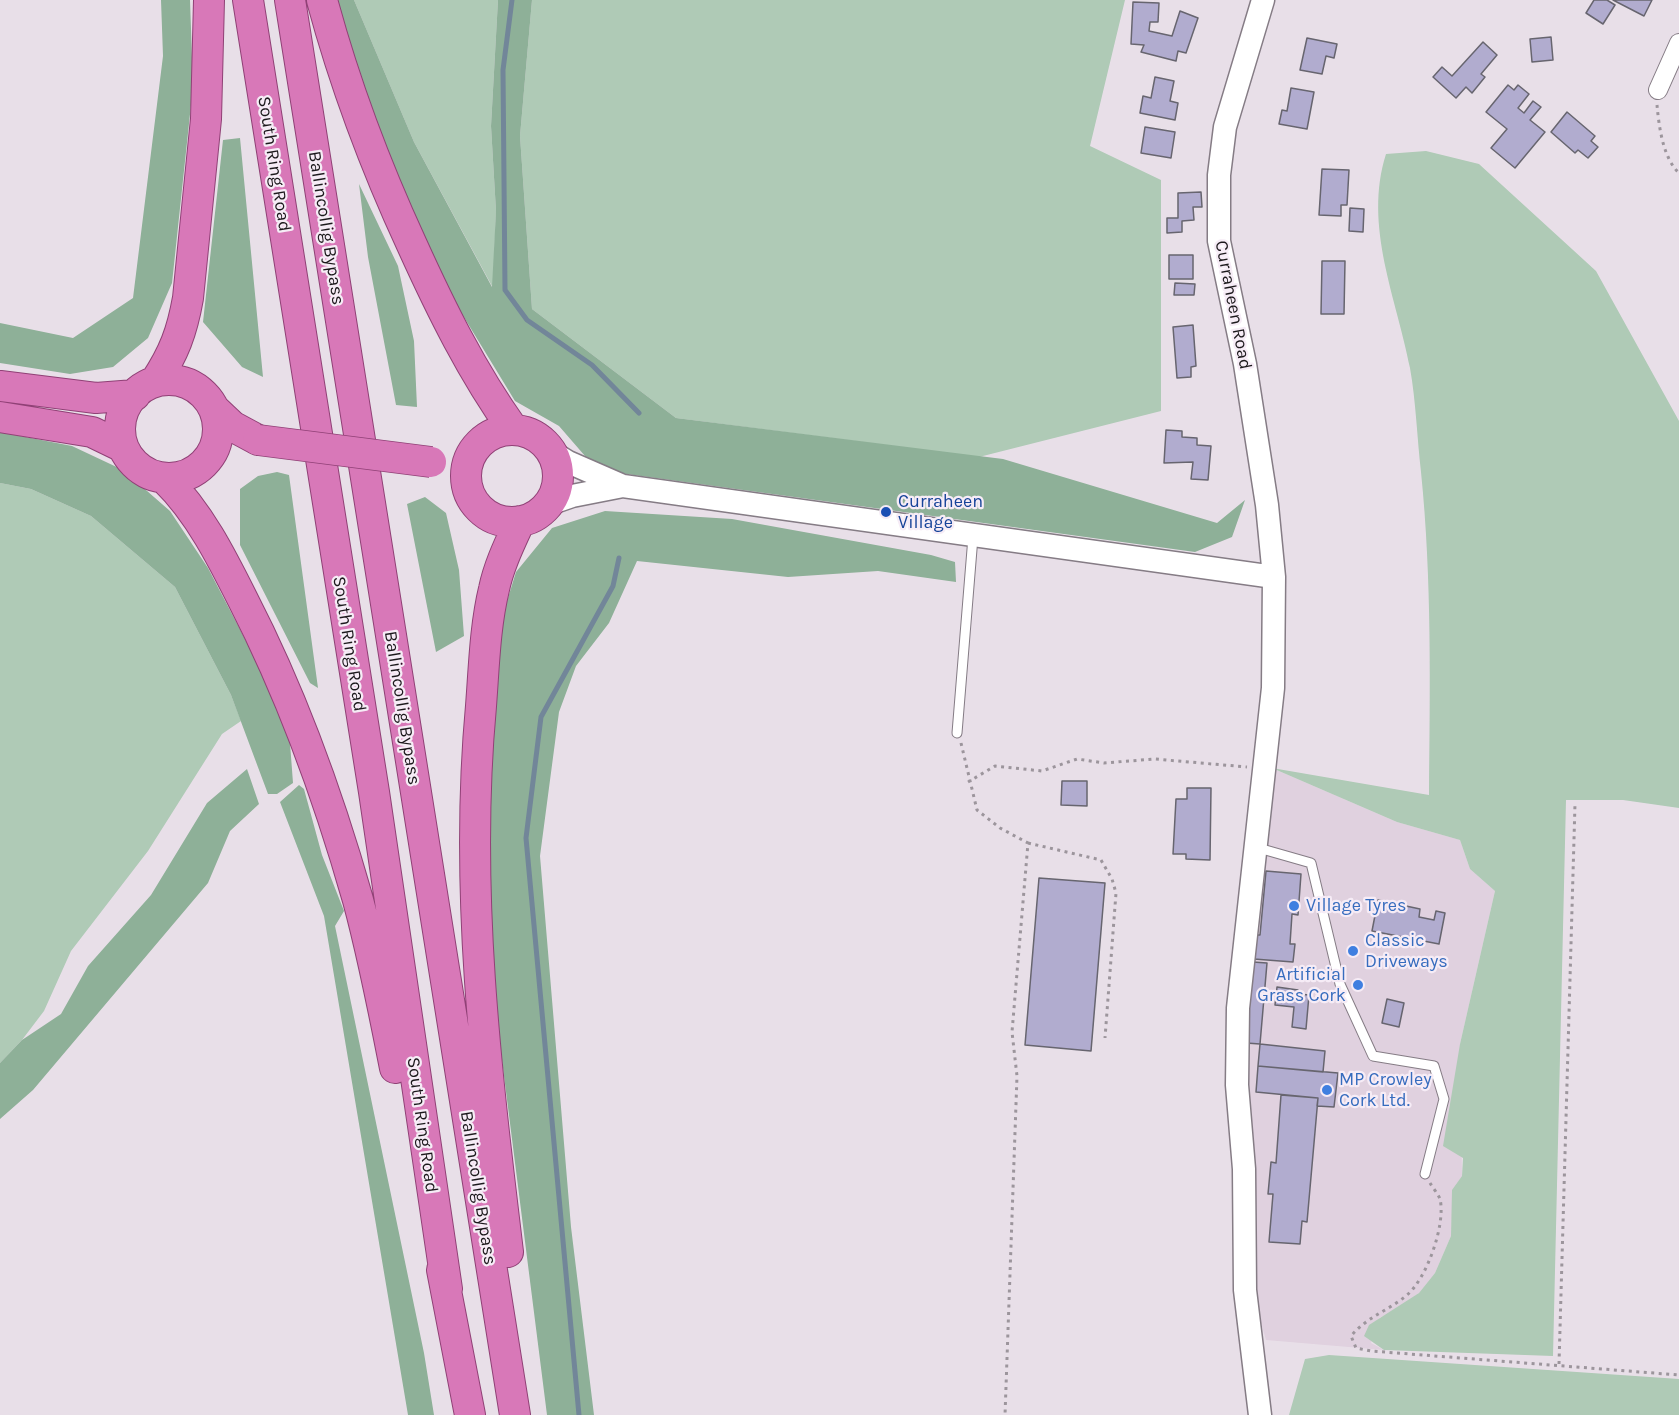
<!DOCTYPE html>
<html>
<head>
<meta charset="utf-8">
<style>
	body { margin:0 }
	canvas { display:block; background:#e8dfe8 }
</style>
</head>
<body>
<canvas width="1679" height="1415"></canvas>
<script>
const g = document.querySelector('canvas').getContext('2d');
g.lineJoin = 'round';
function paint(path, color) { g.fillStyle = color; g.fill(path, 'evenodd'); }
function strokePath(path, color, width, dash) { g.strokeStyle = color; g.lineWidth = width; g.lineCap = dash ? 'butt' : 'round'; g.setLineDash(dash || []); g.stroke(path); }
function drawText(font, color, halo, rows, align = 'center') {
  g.font = font + ' Karla,sans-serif'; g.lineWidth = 4.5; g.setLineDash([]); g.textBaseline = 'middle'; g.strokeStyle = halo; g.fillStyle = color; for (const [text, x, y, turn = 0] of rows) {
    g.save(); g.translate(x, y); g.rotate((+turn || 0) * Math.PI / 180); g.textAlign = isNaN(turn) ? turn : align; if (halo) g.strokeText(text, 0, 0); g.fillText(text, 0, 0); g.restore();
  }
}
const built = new Path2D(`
	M 1272,768 L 1397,822 L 1460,840 L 1470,869 L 1495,891 L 1460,1044 L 1462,1176 L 1453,1190 L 1451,1236 L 1435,1273 L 1419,1293 L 1393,1312 L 1379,1318 L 1371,1343 L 1384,1350 L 1266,1340 L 1255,1302 L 1242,1043 Z`);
const green = new Path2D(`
	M 354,0 L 498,0 L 491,126 L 496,211 L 493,288 L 414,142 Z
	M 532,0 L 1125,0 L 1090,146 L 1161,180 L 1161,411 L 979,457 L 676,418 L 532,309 L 520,136 Z
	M 1426,151 L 1479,164 L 1596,271 L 1679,421 L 1679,808 L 1623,800 L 1566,800 L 1553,1356 L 1384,1350 L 1364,1336 L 1369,1325 L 1419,1293 L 1435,1273 L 1451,1236 L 1452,1190 L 1462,1176 L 1463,1158 L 1443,1146 L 1460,1044 L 1495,891 L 1470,869 L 1460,840 L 1397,822 L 1272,768 L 1429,795 C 1430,688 1432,580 1421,472 C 1417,438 1416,402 1410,368 C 1397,299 1363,226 1386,154 Z
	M 0,483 L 31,489 L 91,516 L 175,587 L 231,695 L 241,721 L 222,734 L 148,851 L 71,951 L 44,1011 L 22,1040 L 0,1063 Z
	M 1329,1355 L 1679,1379 L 1679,1415 L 1289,1415 L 1305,1359 Z`);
const forest = new Path2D(`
	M 161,0 L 190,0 L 193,86 L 172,283 L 148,338 L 113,367 L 70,374 L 0,363 L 0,323 L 73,338 L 133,298 L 163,56 Z
	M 336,0 L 354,0 L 414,142 L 492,287 L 496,211 L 491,126 L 498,0 L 532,0 L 520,136 L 532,309 L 676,418 L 1003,459 L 1217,523 L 1245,500 L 1232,537 L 1195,552 L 612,472 L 585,456 L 559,426 L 515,401 L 434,268 L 342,33 Z
	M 240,138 L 263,377 L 242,367 L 203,322 L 223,140 Z
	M 359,184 L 398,266 L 414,341 L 417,407 L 396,405 L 368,257 Z
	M 0,432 L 72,446 L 123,470 L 170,511 L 208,568 L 260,668 L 290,743 L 293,783 L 277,794 L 268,794 L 231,695 L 175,587 L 91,516 L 31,489 L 0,483 Z
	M 277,472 L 289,475 L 318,688 L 310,683 L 240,545 L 240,489 L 258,476 Z
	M 425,497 L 446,513 L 459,570 L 464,636 L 436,652 L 407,504 Z
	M 605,511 L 732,519 L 931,555 L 955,562 L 956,582 L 878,571 L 788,577 L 637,561 L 609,623 L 576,666 L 559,712 L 540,856 L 571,1227 L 594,1415 L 547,1415 L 494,997 L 486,809 L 503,614 L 516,572 L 552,528 Z
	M 247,769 L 259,804 L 230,831 L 208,883 L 33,1090 L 0,1119 L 0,1063 L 22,1040 L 61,1014 L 88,966 L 151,895 L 207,803 Z
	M 299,785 L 304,789 L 322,855 L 344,911 L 335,926 L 424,1353 L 434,1415 L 408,1415 L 324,916 L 280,802 Z`);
const stream = new Path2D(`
	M 512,0 L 503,70 L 505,290 L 527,320 L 592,365 L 639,413
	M 579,1415 L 526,838 L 541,717 L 613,586 L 619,558`);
const building = new Path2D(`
	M 1594,0 L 1607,0 L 1615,5 L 1603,24 L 1586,13 Z
	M 1613,0 L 1652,0 L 1644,16 Z
	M 1133,2 L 1159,3 L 1158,22 L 1150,22 L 1149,31 L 1172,36 L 1180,11 L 1198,18 L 1186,53 L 1178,51 L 1176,61 L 1141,52 L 1144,45 L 1131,44 Z
	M 1551,37 L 1553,60 L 1532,62 L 1530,39 Z
	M 1307,38 L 1337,44 L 1334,58 L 1326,56 L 1322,74 L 1300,70 Z
	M 1483,42 L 1497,55 L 1481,74 L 1485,77 L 1472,93 L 1466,87 L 1456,98 L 1433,77 L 1442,67 L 1452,76 Z
	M 1155,77 L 1174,81 L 1170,101 L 1178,103 L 1175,120 L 1140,113 L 1143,96 L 1151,98 Z
	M 1508,85 L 1514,90 L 1518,85 L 1529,94 L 1518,108 L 1524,113 L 1533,101 L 1541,107 L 1530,120 L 1545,132 L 1515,168 L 1491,148 L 1507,129 L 1486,112 Z
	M 1291,88 L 1314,92 L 1307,129 L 1279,124 L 1282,110 L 1287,111 Z
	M 1567,112 L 1595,136 L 1591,141 L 1598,147 L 1588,158 L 1578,150 L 1575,153 L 1551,132 Z
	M 1145,127 L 1175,132 L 1171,158 L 1141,153 Z
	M 1322,169 L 1349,170 L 1347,205 L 1341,205 L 1341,216 L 1319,215 Z
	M 1201,192 L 1202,207 L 1193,207 L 1194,220 L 1182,221 L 1182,232 L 1167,233 L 1167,218 L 1178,218 L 1178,193 Z
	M 1350,208 L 1364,209 L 1363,232 L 1349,231 Z
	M 1169,255 L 1193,255 L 1193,279 L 1169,279 Z
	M 1322,261 L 1345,261 L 1344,314 L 1321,314 Z
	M 1175,283 L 1195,284 L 1194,295 L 1174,295 Z
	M 1193,325 L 1196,366 L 1191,367 L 1191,377 L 1177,378 L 1173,327 Z
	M 1166,430 L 1182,431 L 1182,437 L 1197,438 L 1197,445 L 1211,446 L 1208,480 L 1191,479 L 1193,462 L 1164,463 Z
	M 1062,781 L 1087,781 L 1087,806 L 1061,805 Z
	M 1187,788 L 1211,788 L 1210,860 L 1186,859 L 1186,854 L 1173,854 L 1176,799 L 1187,799 Z
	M 1266,871 L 1301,874 L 1298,915 L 1292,914 L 1290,944 L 1295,944 L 1293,962 L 1254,959 L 1256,935 L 1260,935 Z
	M 1039,878 L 1105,883 L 1091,1051 L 1025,1045 Z
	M 1378,900 L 1420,909 L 1419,917 L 1434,920 L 1436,911 L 1445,913 L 1439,944 L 1372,931 Z
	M 1253,962 L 1267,963 L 1260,1044 L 1246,1043 Z
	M 1277,987 L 1298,990 L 1298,994 L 1309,995 L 1306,1029 L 1292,1027 L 1294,1007 L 1275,1005 Z
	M 1387,999 L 1404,1003 L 1399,1027 L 1382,1023 Z
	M 1260,1044 L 1325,1051 L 1323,1072 L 1258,1066 Z
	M 1258,1066 L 1338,1073 L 1334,1107 L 1317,1106 L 1318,1098 L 1256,1092 Z
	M 1281,1095 L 1318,1098 L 1307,1222 L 1302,1221 L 1300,1244 L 1269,1242 L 1273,1194 L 1268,1194 L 1271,1162 L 1276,1163 Z`);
const path = new Path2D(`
	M 1657,105 C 1659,127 1663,158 1679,173
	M 961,743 L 977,810 L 1000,828 L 1028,843 L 1012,1032 L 1017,1076 L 1005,1415
	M 968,782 L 995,766 L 1042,771 L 1077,759 L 1104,763 L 1155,759 L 1247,767
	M 1028,843 L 1101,860 L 1112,879 L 1116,893 L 1105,1038
	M 1430,1183 C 1433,1188 1438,1194 1440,1199 C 1446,1224 1427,1278 1407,1295 C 1388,1311 1368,1316 1351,1336 L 1356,1348 L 1371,1351 L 1679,1375
	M 1559,1364 L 1575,804`);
const service = new Path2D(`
	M 957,733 L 973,537
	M 1255,847 L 1311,863 L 1340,984 L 1373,1056 L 1434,1066 L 1444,1099 L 1425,1174`);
const minor = new Path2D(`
	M 1658,90 L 1679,43`);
const tertiary = new Path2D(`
	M 552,452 L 568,462 L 623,486 L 1274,577
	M 549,504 L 572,496 L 623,486
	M 1260,1415 L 1245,1290 L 1244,1169 L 1237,1085 L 1238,1008 L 1273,688 L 1274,577 L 1267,505 L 1245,364 L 1219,241 L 1219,175 L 1225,127 L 1263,0`);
const trunk = new Path2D(`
	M 248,0 L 374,792 L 447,1289
	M 290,0 L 515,1415
	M 322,0 C 345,85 375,165 412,245 C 441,309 472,372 513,429
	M120 429a49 49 0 1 1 98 0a49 49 0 1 1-98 0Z
	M 155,382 C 174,353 182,332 188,298 L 206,119 L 209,0
	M 0,386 L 96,398 L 135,395
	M 214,409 L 232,426 L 258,440
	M 0,417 L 92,432 L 123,447
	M466 476a46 46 0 1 1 92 0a46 46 0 1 1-92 0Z
	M 165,479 C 199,512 222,558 243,600 C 292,695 329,798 358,900 C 373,955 384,1012 395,1068
	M 508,1252 C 486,1070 464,889 481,706 C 484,667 485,626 494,589 C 499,565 510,543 520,521
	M 442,1270 L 470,1415`);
const trunkBridge = new Path2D(`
	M 258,440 L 431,462`);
const markers = [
	[886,512,6,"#1a4fb4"],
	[1294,906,6,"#3f7fe0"],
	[1353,951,6,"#3f7fe0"],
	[1358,985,6,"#3f7fe0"],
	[1327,1090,6,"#3f7fe0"]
];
const streetNames = [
	["South Ring Road",274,164,81],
	["Ballincollig Bypass",326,228,81],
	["Curraheen Road",1233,305,79],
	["South Ring Road",349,644,81],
	["Ballincollig Bypass",402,708,81],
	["South Ring Road",422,1125,82],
	["Ballincollig Bypass",478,1188,81]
];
const transitNames = [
	["Curraheen",898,502],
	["Village",898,523]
];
const shopNames = [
	["Village Tyres",1306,906],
	["Classic",1365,941],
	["Driveways",1365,962],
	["Artificial",1346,975,"right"],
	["Grass Cork",1346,996,"right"],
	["MP Crowley",1339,1080],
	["Cork Ltd.",1339,1101]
];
paint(built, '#e0d1df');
paint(green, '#afcab6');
paint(forest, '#8eb098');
strokePath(stream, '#728699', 5);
paint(building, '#b1accf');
strokePath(building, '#67656f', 1.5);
strokePath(service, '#857c85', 11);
strokePath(minor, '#857c85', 20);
strokePath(tertiary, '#857c85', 25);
strokePath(trunk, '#904176', 32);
strokePath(path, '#9c959c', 3, [3, 4.5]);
strokePath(service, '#fff', 9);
strokePath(minor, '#fff', 18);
strokePath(tertiary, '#fff', 22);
strokePath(trunk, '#d878b8', 30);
strokePath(trunkBridge, '#904176', 32, []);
strokePath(trunkBridge, '#d878b8', 30);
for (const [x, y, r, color] of markers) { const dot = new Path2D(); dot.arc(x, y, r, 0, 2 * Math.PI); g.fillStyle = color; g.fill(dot); strokePath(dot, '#f6ecf6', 2); }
drawText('18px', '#1c191c', '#f6ecf6', streetNames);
drawText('18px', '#164399', '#f6ecf6', transitNames, 'left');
drawText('18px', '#366cbe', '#f6ecf6', shopNames, 'left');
</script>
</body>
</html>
